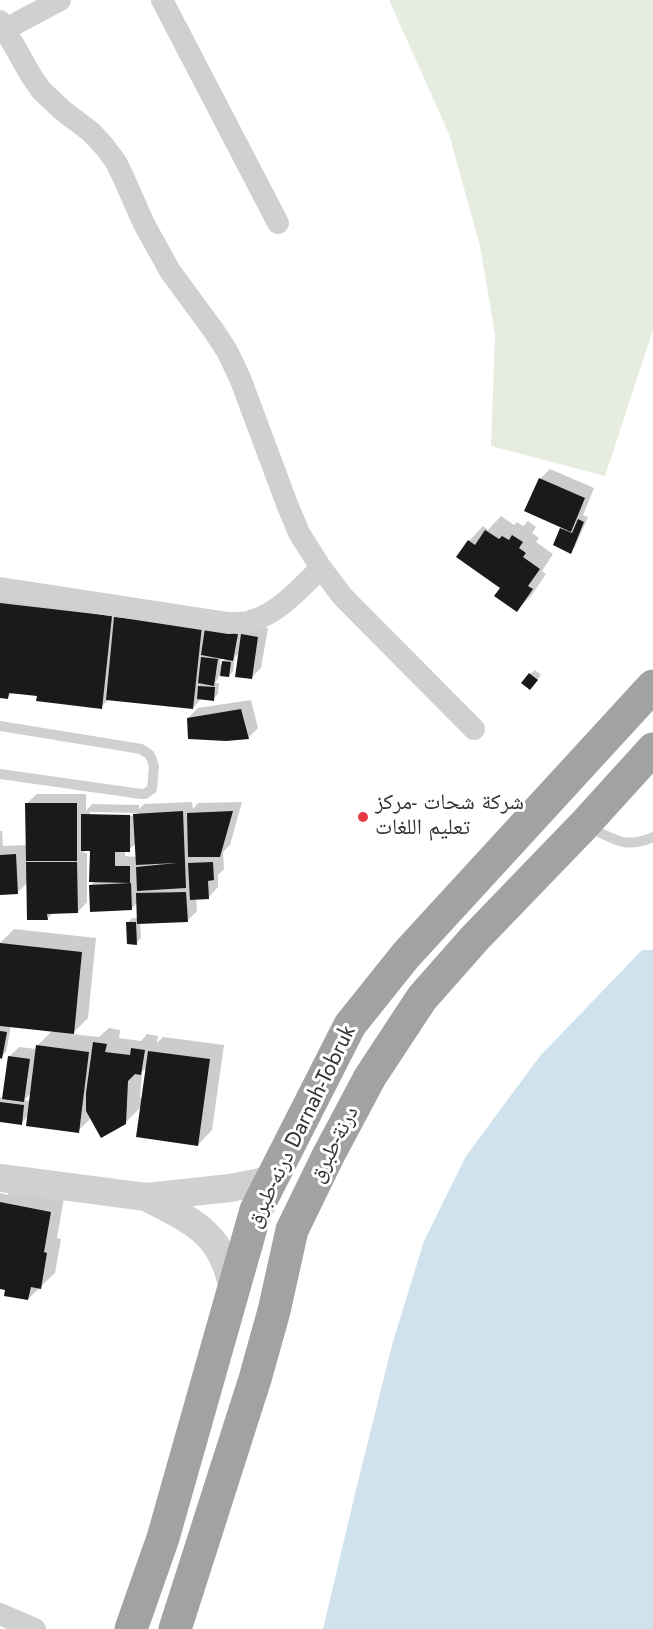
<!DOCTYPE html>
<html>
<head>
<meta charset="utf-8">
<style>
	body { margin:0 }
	canvas { display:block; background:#fff }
</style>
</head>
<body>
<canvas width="653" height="1629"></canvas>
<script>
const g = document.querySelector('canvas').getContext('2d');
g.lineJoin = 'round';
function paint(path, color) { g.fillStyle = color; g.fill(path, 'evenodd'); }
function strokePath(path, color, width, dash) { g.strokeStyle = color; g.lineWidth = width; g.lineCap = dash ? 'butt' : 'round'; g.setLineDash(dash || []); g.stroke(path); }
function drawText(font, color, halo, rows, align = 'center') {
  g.font = font + ' Jost,"Noto Naskh Arabic",sans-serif'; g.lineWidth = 6; g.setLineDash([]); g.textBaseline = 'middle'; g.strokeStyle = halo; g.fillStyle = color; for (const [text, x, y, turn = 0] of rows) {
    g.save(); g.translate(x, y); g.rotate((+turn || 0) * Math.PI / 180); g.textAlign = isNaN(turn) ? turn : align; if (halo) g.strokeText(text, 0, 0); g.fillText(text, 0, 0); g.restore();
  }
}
const green = new Path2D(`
	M 389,0 L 653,0 L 653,330 L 605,476 L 491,446 L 495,334 L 480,246 L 449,134 Z`);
const water = new Path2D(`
	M 642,950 L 653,950 L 653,1629 L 323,1629 L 354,1498 L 392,1345 L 424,1241 L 466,1156 L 540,1056 Z`);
const shadow = new Path2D(`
	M 550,469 L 594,488 L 583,515 L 588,517 L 575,547 L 571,552 L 562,529 L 564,527 L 540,479 Z
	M 501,516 L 514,525 L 517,522 L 523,526 L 528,521 L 536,527 L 532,533 L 539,538 L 536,542 L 553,554 L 542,571 L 546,574 L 531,596 L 516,610 L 502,587 L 458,556 L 469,541 L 483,526 L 488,530 Z
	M 0,583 L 268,628 L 261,668 L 251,678 L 240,653 L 235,657 L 233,671 L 229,676 L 219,675 L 218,679 L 215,683 L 219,683 L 218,694 L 213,699 L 202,698 L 193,708 L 109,699 L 101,707 L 38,695 L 13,692 L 8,697 L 0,696 ZM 221,657 L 227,658 L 220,665 Z
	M 535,670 L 541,675 L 535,683 L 530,674 Z
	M 251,700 L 258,728 L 248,738 L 188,718 L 198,708 Z
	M 37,794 L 86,794 L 86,811 L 92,804 L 139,805 L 139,809 L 144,804 L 192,802 L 193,809 L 198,803 L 242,802 L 230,845 L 223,852 L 224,869 L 218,875 L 218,887 L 209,897 L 196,898 L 197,911 L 187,921 L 140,922 L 141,938 L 136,943 L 127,923 L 132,918 L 139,918 L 138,902 L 132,908 L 90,886 L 95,881 L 91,850 L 86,850 L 83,853 L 87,853 L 87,902 L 78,912 L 54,912 L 47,919 L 28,882 L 18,892 L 0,894 L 0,831 L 2,831 L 3,846 L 27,845 L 27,803 ZM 90,812 L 138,813 L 138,816 L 90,815 ZM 136,843 L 137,857 L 125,856 L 125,850 L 129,850 Z
	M 14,929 L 96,938 L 88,1018 L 72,1034 L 99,1037 L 109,1028 L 120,1030 L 119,1038 L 141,1041 L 147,1034 L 158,1036 L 157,1043 L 163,1037 L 224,1045 L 212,1130 L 198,1145 L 141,1107 L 125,1123 L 91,1118 L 78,1131 L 28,1116 L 21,1123 L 0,1120 L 0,1097 L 3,1098 L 9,1057 L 19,1047 L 37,1049 L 37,1046 L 53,1030 L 11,1026 L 6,1052 L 0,1057 L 0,943 ZM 147,1067 L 143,1098 L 140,1098 L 142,1072 ZM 31,1093 L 30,1101 L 24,1100 Z
	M 14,1188 L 64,1198 L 57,1238 L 61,1239 L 55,1273 L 28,1299 L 7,1289 L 0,1287 L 0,1193 L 7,1195 Z`);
const building = new Path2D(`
	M 539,478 L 585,498 L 571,532 L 524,511 Z
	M 578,519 L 584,522 L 571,554 L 553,545 L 560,528 L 572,533 Z
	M 485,530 L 499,539 L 502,536 L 509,540 L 512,535 L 523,542 L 519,548 L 526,553 L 523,557 L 540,569 L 528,586 L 533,589 L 517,612 L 494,596 L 500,588 L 456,557 L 468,540 L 475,545 Z
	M 0,603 L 112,616 L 102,709 L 36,701 L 37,696 L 9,693 L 8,699 L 0,698 Z
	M 114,617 L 202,626 L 193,709 L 106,700 Z
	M 205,628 L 238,634 L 233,661 L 201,655 Z
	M 241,634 L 258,637 L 252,679 L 235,677 Z
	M 201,657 L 218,659 L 214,686 L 198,683 Z
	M 222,661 L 231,662 L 229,677 L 220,676 Z
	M 529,673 L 538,680 L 530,690 L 521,683 Z
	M 198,686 L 215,687 L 214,701 L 197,699 Z
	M 241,709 L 249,739 L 226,741 L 188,739 L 187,718 Z
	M 25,803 L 77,803 L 77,861 L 26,861 Z
	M 183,811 L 186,888 L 137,891 L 136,867 L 176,863 L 136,865 L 133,814 Z
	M 233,811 L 220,857 L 188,857 L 187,813 Z
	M 81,814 L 130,815 L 130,852 L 115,852 L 115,866 L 130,866 L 130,883 L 89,882 L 90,851 L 81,851 Z
	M 16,854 L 18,894 L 0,895 L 0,855 Z
	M 26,862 L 77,862 L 78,913 L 47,914 L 48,920 L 27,920 Z
	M 213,862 L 214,880 L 208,881 L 209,899 L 190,900 L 188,863 Z
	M 131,883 L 132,910 L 90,912 L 89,885 Z
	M 186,892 L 188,922 L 137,924 L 136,893 Z
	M 126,922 L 136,922 L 137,945 L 127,944 Z
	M 0,943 L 82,952 L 74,1034 L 0,1026 Z
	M 0,1031 L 7,1032 L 2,1059 L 0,1058 Z
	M 93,1042 L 107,1044 L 105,1052 L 130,1055 L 131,1048 L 145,1050 L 141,1075 L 135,1074 L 128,1081 L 126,1124 L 101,1138 L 86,1111 L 86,1093 Z
	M 36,1045 L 89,1052 L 79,1133 L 26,1126 Z
	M 148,1051 L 210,1059 L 198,1146 L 136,1137 Z
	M 8,1056 L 30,1059 L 24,1102 L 2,1099 Z
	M 0,1102 L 24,1105 L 22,1125 L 0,1122 Z
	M 0,1202 L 51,1212 L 44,1252 L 47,1253 L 41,1289 L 31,1287 L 28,1300 L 4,1296 L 5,1290 L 0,1289 Z`);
const service = new Path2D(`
	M 0,726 L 141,749 L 150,755 L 154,766 L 152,789 L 145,794 L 141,794 L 0,774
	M 587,826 C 611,838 626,850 653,837`);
const minor = new Path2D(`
	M 162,0 L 278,223
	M 0,21 L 32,77 L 41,90 L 62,110 L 91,132 L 104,146 L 116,162 L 125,181 L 144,224 L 170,271 L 214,331 L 227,351 L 240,378 L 287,504 L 299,533 L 321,568 L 343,597 L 474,729
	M 0,32 L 60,0
	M 0,588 L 228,623 C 234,623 241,623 247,622 C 277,616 300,588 321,568
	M 0,1614 L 35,1629`);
const tertiary = new Path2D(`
	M 0,1178 L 146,1197 L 230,1188 L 271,1180
	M 146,1197 C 194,1222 223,1233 233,1291`);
const trunk = new Path2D(`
	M 131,1629 L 163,1538 L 256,1210 L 350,1025 L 406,955 L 653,686
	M 175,1629 L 255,1379 L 274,1311 L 292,1230 L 328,1156 L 370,1077 L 422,998 L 475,938 L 584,825 L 653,749`);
const markers = [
	[363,817,6,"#e63946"]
];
const poiNames = [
	["شركة شحات -مركز",375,804],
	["تعليم اللغات",375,829]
];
const streetNames = [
	["درنه-طبرق Darnah-Tobruk",302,1127,-64],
	["درنة-طبرق",335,1145,-63]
];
paint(green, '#e6ecdf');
paint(water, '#cfe2ee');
paint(shadow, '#0003');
paint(building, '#1a1a1a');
strokePath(service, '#d0d0d0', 10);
strokePath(minor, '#d0d0d0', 22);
strokePath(tertiary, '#d0d0d0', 28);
strokePath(trunk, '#a2a2a2', 33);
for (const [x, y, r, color] of markers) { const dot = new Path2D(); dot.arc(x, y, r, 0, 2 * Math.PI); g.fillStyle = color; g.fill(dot); strokePath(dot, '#fff', 2); }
drawText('22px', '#333', '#fff', poiNames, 'left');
drawText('22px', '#333', '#fff', streetNames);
</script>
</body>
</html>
